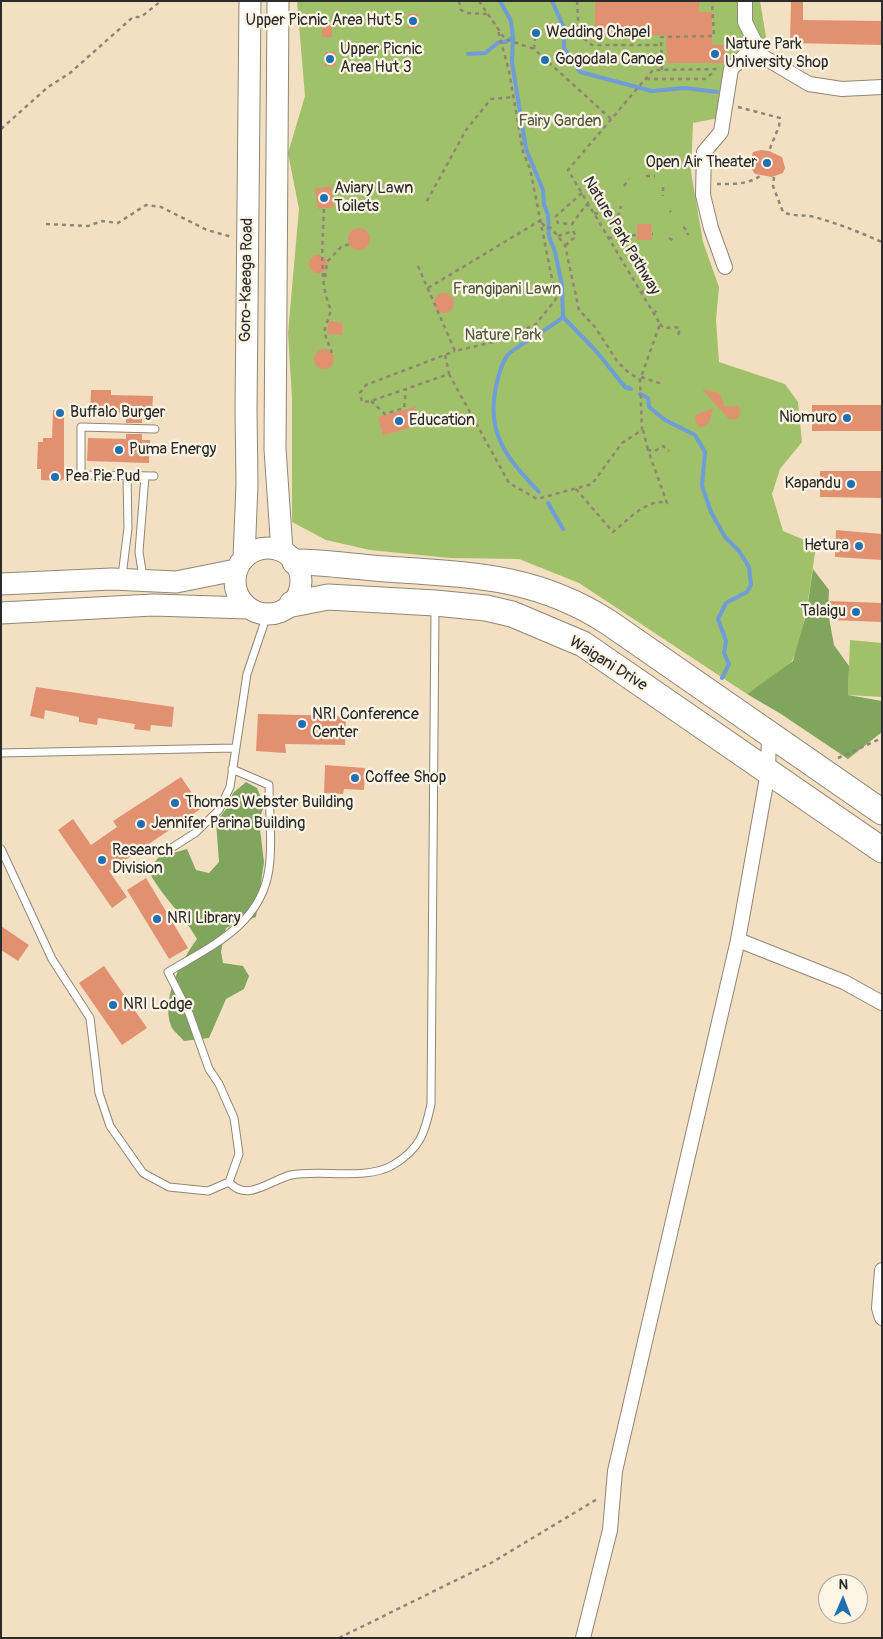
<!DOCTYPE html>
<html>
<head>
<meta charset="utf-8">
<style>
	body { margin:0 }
	#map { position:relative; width:883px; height:1639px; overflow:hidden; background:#f3e0c2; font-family:Pangolin,sans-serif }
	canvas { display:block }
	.frame { position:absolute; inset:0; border:2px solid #2b2b2b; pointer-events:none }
	.north { position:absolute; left:818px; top:1574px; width:50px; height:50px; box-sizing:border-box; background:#fcf5e5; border:1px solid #a8a49b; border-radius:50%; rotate:1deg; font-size:14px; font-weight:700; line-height:20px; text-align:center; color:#2b2b2b }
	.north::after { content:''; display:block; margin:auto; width:18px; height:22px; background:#1f6fb2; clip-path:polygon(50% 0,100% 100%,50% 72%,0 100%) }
</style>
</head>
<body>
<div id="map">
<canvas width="883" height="1639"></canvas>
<div class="frame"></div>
<div class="north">N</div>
</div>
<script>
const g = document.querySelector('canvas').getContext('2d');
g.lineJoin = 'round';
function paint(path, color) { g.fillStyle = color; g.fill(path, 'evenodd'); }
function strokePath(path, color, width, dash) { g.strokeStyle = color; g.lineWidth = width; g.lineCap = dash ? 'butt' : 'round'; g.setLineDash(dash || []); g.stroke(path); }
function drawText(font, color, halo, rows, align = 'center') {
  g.font = font + ' Pangolin,sans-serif'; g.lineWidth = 4.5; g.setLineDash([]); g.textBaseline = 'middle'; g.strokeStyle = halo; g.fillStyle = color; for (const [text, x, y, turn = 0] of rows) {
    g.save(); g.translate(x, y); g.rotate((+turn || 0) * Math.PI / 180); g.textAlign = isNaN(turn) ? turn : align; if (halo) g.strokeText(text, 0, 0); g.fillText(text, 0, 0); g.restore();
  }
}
const green = new Path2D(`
	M 297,1 L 760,1 L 766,37 L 727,74 L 724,117 L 693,123 L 691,172 L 703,242 L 719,287 L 716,320 L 719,362 L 785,384 L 798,402 L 802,442 L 780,469 L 772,494 L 783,531 L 816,545 C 813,566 803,650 791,662 C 779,675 761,684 747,694 L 579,583 L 519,559 L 450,558 L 370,550 L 326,540 L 292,522 L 292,398 L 288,333 L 299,209 L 288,153 L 305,96 Z
	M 850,640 L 882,643 L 882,697 L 848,695 Z`);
const forest = new Path2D(`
	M 813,569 L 829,590 L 828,612 L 834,645 L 849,666 L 848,695 L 882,701 L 882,732 L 848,759 L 781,714 L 747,694 L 793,661 L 806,615 Z
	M 246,782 L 257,788 L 264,805 L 259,821 L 264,862 L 256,917 L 226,928 L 221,952 L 223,963 L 243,966 L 249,976 L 244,989 L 226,999 L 209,1038 L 184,1041 C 180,1036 173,1031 171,1026 C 161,998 181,961 197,939 C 183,914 161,896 148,870 L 159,857 L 187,849 L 196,870 L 209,873 L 219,862 L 216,822 L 227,808 L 233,793 Z`);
const stream = new Path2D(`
	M 552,1 L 564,28 L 564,48 L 580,72 L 652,91 L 685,88 L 717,92
	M 513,37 L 512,62 L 526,149 L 543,190 L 544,204 L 548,215 L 549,236 L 555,252 L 562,285 L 563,317 L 596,351 L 625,387 L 631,389
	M 468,54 L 485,53 L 499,42 L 506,42 L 513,37 L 511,21 L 500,1
	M 640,394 L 648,398 L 649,407 L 665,420 L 695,435 L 705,452 L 702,486 L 711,512 L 725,537 L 739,551 L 749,567 L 751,585 L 747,592 L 726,603 L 718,619 L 726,641 L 724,653 L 729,664 L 722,678
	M 539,492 C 510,461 487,437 495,392 C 497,381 500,366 507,356 C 512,348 551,328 563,317
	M 548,503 L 563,529`);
const building = new Path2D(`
	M 595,1 L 699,1 L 699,12 L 712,12 L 712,45 L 725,45 L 724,63 L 667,63 L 666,35 L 595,37 Z
	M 791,1 L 803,1 L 803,20 L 882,21 L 882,45 L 790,43 Z
	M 408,14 L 418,14 L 418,28 L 408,28 Z
	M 322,23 L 332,23 L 332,37 L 322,37 Z
	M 325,52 L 335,52 L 336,66 L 325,66 Z
	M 761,150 L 769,151 L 782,157 L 785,168 L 783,173 L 772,177 L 755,174 L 749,165 L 753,152 Z
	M 331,186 L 334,207 L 318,209 L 315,189 Z
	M 637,224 L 651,224 L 652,240 L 637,240 Z
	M348 239a11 11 0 1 1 22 0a11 11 0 1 1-22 0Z
	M309 264a9 9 0 1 1 18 0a9 9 0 1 1-18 0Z
	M434 303a10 10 0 1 1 20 0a10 10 0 1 1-20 0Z
	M 329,321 L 343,323 L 342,335 L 327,334 Z
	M314 359a10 10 0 1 1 20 0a10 10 0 1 1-20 0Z
	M 702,389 L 719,393 L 725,407 L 737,406 L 740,409 L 739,416 L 736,419 L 729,419 Z
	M 91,390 L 111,390 L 111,395 L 153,396 L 152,413 L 142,413 L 142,423 L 126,423 L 126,413 L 90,412 Z
	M 812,405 L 882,405 L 882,431 L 812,431 Z
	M 415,407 L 420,425 L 383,435 L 378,417 Z
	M 713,408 L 709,423 L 702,427 L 698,426 L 695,419 L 696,415 Z
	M 53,410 L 64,410 L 64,479 L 60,481 L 41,480 L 41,469 L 37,469 L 38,442 L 43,442 L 43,438 L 52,438 Z
	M 126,434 L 142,434 L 142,440 L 150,440 L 149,463 L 87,461 L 88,438 L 126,439 Z
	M 820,471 L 882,471 L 882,498 L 820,497 Z
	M 836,530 L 882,534 L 882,560 L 835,557 Z
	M 830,601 L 882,603 L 882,622 L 831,620 Z
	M 36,687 L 174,707 L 172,727 L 151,725 L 150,731 L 134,729 L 135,724 L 98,718 L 97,725 L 79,722 L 79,717 L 45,710 L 44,719 L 30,716 Z
	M 258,714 L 346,716 L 345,745 L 285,744 L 286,753 L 256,751 Z
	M 325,765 L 365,768 L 364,790 L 344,789 L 343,794 L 324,793 Z
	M 181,777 L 202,808 L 109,871 L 127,897 L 112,908 L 58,830 L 73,819 L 91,845 L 117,827 L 113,821 Z
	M 146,878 L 188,948 L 169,959 L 127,890 Z
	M 1,926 L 29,945 L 18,961 L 1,950 Z
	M 104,966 L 147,1028 L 122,1045 L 79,983 Z`);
const path = new Path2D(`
	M 459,1 L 461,10 L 466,13 L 487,14
	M 479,1 L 505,39 L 534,49
	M 577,1 L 579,35 L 592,45 L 662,45
	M 536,29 L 534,49 L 611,119
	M 662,70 L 661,37 L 714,36 L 712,1
	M 646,79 L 705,79 L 715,71
	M 738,107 L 780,118 L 779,126 L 769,151
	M 1,129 L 48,87 L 70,73 L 133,17 L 141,17 L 161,1
	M 646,176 L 655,176
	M 774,177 L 773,186 L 783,212 C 794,217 803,214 814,217 C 837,223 859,232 882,242
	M 717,184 C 731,184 749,185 761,175
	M 624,186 L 629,179
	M 663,187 L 663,196
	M 582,193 L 555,217 L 558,223 L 572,224 L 586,205 L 590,206
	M 427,201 L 466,130 L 491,99 L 514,97
	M 324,209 C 323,239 318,283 331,310 L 324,332 L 332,353
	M 670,211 L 671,212
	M 594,213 L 616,217 L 619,214 L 621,206
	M 542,223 L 546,228 L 551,228 L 565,245 L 579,310 L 595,327 L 617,361 L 627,371 L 640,380
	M 46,224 L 88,226 L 102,221 L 118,223 L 146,205 L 161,207 L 207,230 L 232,237
	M 683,227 L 687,230 L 688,235
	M 652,234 L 653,234
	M 558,236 L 573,231 L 576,236 L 565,246
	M 608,238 L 637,235
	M 669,238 L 676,242
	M 418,266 L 455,351 L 498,341 L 536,324 L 556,299 L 530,169 L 523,152 L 509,71 L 497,27
	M 325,277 L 327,262 L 341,247 L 350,244
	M 428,288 L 541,220
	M 642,291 L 656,294
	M 654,314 L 658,307
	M 660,324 L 664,328 L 676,327 L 680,329 L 677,338
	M 445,355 L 449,374 L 371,401 L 362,402 L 360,393 L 366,385 L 455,351
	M 449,374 L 509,483 L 537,499 L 592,484 L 622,443 L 642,430 L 640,380 L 660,324 L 568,170 L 653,70 L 717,69
	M 641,377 L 659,383 L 661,378
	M 371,401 L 385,414 L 404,408 L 406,389
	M 643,430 L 648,450
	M 576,489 L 613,532 C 627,521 648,497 667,503 L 648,450 L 655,451 L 663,446 L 669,451
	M 838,758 L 882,738
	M 339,1638 L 491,1563 L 599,1498`);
const lane = new Path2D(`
	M 154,476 L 81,475 L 81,427 L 155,429
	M 122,576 L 128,528 L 127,476
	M 143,577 L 139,552 L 145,476
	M 1,753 L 234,748
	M 173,847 L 195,833 L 219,810 L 230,787 L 247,674 L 267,615
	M 1,849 L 52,959 L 90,1018 L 99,1093 L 110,1126 L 143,1173 L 169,1187 L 208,1191 L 229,1182 L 239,1154 L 234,1118 L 219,1084 L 209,1069 L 189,1013 L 168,972 C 211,946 261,925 269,869 C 273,842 269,812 269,785 L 232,769
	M 229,1182 C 247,1203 270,1180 291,1175 C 320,1169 366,1181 393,1165 C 420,1149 425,1133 431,1104 L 435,608`);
const street = new Path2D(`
	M 745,1 L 745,22 L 762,56 L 809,84 L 842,89 L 882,87
	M 725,267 L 711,228 L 703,195 L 704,152 L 721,132 L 731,69 L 756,45
	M 738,940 L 844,982 L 882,1003
	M 882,1270 L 879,1308 L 882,1318
	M 583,1638 L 610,1530 L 615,1471 L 738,940 L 768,772 L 769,736`);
const primary = new Path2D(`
	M 278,1 L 275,449 L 282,551
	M235 581a33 33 0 1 1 66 0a33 33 0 1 1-66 0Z
	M 244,558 L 247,484 L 246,410 L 250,1
	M 1,584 L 112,579 L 176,582 L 236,570
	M 1,613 L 153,605 L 248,608`);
const highway = new Path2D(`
	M 295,562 C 326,562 355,567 386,569 C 470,575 535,575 608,622 L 882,812
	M 292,604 L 328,597 L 435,603 L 486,608 L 512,614 L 583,644 L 882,850`);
const markers = [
	[413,21,5,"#1f6fb2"],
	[536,33,5,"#1f6fb2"],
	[715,54,5,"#1f6fb2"],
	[330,59,5,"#1f6fb2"],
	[545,60,5,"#1f6fb2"],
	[767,163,5,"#1f6fb2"],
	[324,198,5,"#1f6fb2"],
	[60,413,5,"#1f6fb2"],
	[847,418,5,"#1f6fb2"],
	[399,421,5,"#1f6fb2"],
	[119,450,5,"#1f6fb2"],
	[55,477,5,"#1f6fb2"],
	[851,484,5,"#1f6fb2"],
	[859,546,5,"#1f6fb2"],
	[856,612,5,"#1f6fb2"],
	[302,724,5,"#1f6fb2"],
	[355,778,5,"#1f6fb2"],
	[175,803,5,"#1f6fb2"],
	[141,824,5,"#1f6fb2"],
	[102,860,5,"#1f6fb2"],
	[157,919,5,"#1f6fb2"],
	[113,1005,5,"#1f6fb2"]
];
const poiNames = [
	["Upper Picnic Area Hut 5",403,21,"right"],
	["Wedding Chapel",546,33],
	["Nature Park",725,45],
	["University Shop",725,63],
	["Upper Picnic",340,50],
	["Area Hut 3",340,68],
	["Gogodala Canoe",555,60],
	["Open Air Theater",757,163,"right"],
	["Aviary Lawn",334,189],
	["Toilets",334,207],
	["Buffalo Burger",70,413],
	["Niomuro",837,418,"right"],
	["Education",409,421],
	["Puma Energy",129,450],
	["Pea Pie Pud",65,477],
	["Kapandu",841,484,"right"],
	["Hetura",849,546,"right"],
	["Talaigu",846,612,"right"],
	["NRI Conference",312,715],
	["Center",312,733],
	["Coffee Shop",365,778],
	["Thomas Webster Building",185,803],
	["Jennifer Parina Building",151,824],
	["Research",112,851],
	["Division",112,869],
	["NRI Library",167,919],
	["NRI Lodge",123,1005]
];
const parkNames = [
	["Fairy Garden",560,122],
	["Frangipani Lawn",507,290],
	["Nature Park",503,336]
];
const streetNames = [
	["Nature Park Pathway",621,236,59],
	["Goro-Kaeaga Road",247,280,-89],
	["Waigani Drive",608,664,32]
];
paint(green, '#a0c069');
paint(forest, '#80a65d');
strokePath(stream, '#6e9dd7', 4);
paint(building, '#e29170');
strokePath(lane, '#8f8676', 9);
strokePath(street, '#8f8676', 16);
strokePath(primary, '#8f8676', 23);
strokePath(highway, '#8f8676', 27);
strokePath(path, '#8f8676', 2.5, [4, 4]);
strokePath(lane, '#fff', 7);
strokePath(street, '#fff', 14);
strokePath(primary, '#fff', 21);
strokePath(highway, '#fff', 25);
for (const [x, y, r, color] of markers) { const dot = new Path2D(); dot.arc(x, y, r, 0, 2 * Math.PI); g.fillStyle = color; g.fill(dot); strokePath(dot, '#fcf5e5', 2); }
drawText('16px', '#2b2b2b', '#fcf5e5', poiNames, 'left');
drawText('16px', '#4e583e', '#fcf5e5', parkNames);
drawText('16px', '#2b2b2b', '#fcf5e5', streetNames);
</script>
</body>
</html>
